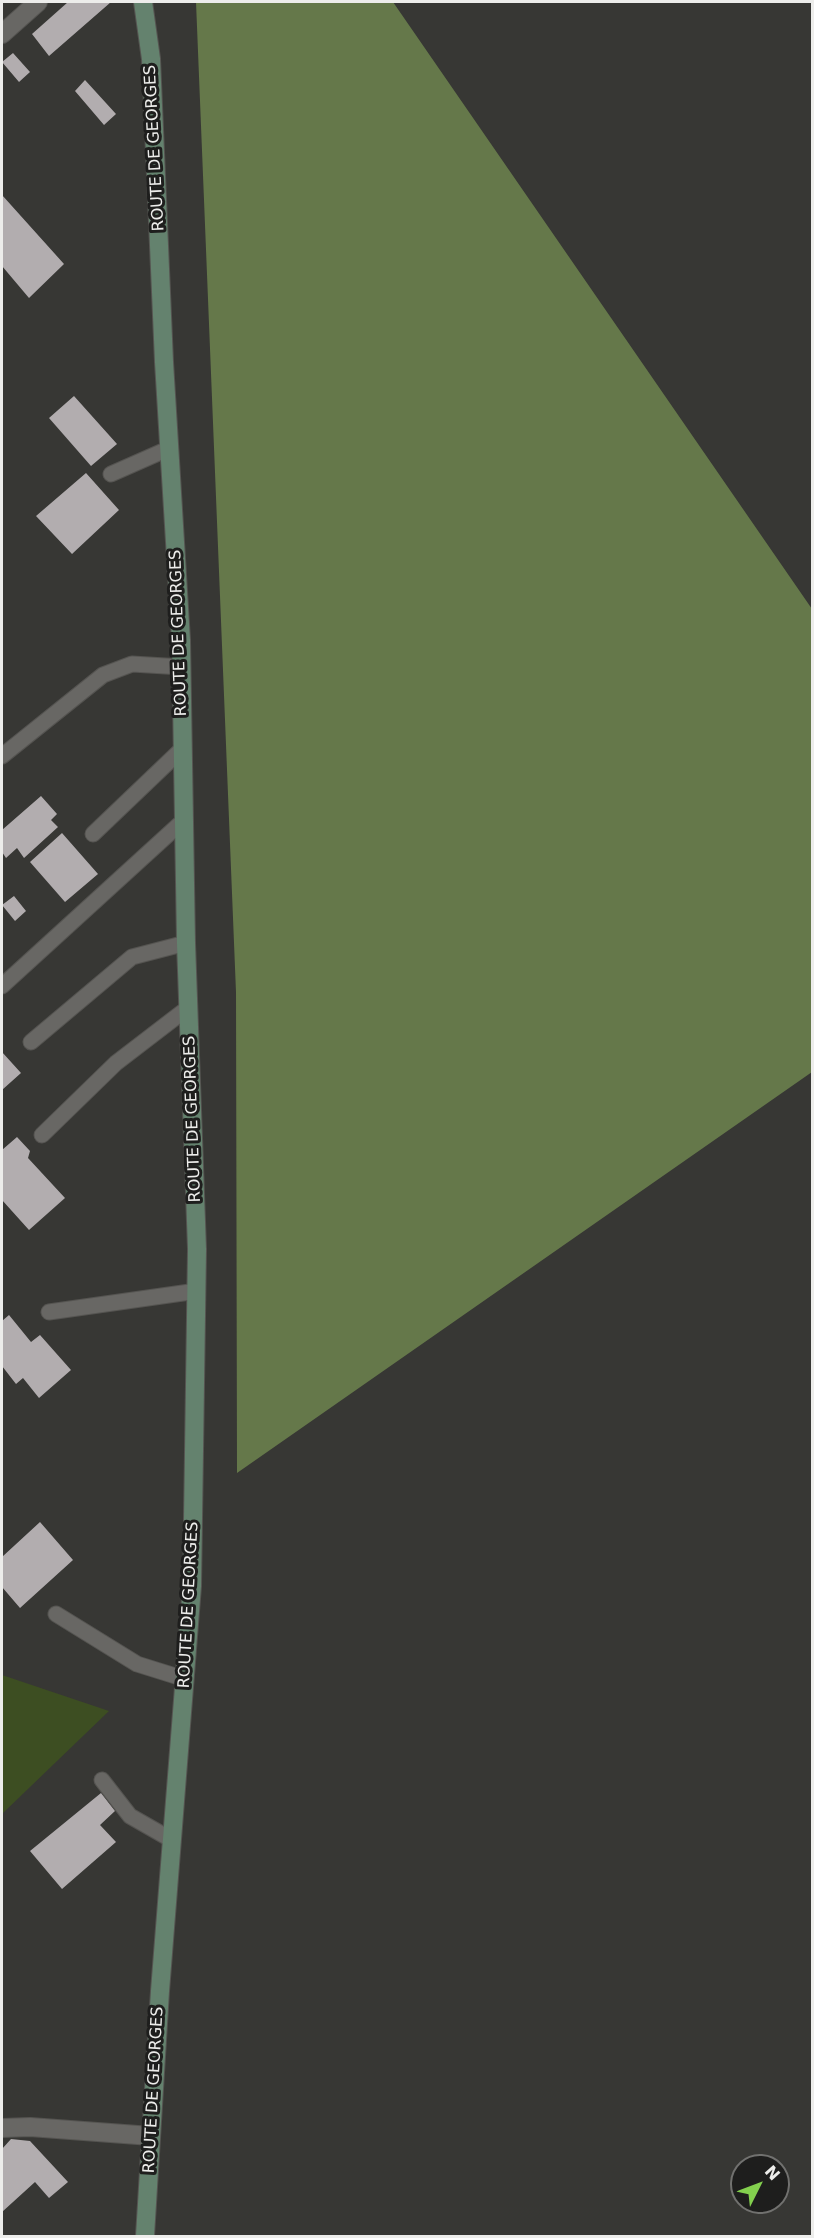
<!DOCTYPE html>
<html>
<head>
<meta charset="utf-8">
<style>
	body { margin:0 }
	#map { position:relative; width:814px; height:2238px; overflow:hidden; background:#373734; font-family:"DejaVu Sans",sans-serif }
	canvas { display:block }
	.frame { position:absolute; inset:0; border:3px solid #ededeb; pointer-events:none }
	.north { position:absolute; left:730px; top:2154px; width:60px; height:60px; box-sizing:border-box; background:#1e1e1d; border:2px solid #71716f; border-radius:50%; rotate:48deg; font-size:16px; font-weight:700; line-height:24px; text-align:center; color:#ededeb }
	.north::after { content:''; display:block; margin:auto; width:21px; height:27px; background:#83d04e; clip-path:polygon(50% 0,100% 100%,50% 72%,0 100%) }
</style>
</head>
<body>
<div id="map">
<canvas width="814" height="2238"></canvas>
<div class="frame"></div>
<div class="north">N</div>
</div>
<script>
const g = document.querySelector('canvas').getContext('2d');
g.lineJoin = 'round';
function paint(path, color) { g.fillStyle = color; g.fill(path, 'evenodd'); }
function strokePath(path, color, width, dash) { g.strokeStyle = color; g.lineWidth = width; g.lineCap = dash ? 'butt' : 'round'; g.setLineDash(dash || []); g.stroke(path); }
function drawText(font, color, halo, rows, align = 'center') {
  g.font = font + ' "DejaVu Sans",sans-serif'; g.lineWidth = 6; g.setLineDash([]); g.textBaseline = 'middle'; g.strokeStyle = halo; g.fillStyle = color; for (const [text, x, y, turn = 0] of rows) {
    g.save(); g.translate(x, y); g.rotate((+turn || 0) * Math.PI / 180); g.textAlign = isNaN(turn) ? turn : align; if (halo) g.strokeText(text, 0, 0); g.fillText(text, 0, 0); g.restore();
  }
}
const green = new Path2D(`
	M 2,1675 L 109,1711 L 2,1814 Z`);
const forest = new Path2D(`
	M 196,2 L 393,2 L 812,609 L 812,1072 L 237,1473 L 236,992 Z`);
const building = new Path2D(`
	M 68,2 L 111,2 L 49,56 L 32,34 Z
	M 13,53 L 30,72 L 19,82 L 2,62 Z
	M 85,80 L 116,114 L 104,125 L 75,91 Z
	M 2,195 L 64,264 L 29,298 L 2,266 Z
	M 74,396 L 117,444 L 91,466 L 49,418 Z
	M 86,473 L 119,510 L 72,554 L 36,516 Z
	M 41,796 L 57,814 L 51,820 L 58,827 L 24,858 L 17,848 L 6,858 L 2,852 L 2,830 Z
	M 62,833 L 98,874 L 65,902 L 30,862 Z
	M 14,896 L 26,911 L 15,921 L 2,905 Z
	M 2,1052 L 21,1073 L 2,1090 Z
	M 17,1137 L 30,1151 L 28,1158 L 65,1198 L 29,1230 L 2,1200 L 2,1150 Z
	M 9,1315 L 31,1342 L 40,1335 L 71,1370 L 39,1398 L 23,1378 L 16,1384 L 2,1366 L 2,1321 Z
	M 40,1522 L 73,1560 L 20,1608 L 2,1587 L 2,1557 Z
	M 101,1793 L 115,1811 L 100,1825 L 116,1842 L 62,1889 L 30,1851 Z
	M 11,2139 L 30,2141 L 68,2182 L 49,2198 L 35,2182 L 2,2212 L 2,2149 Z`);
const lane = new Path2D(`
	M 111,474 L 170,448
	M 2,756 L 103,675 L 132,664 L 182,667
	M 93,834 L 183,748
	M 2,986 L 184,820
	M 31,1042 L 132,957 L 186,943
	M 42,1135 L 116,1063 L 189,1007
	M 49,1312 L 197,1291
	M 56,1614 L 137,1664 L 185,1679
	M 102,1780 L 130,1816 L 172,1840`);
const street = new Path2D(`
	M 2,34 L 38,2
	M 2,2128 L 30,2127 L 151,2136`);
const secondary = new Path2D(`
	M 143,2 L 151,59 L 164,362 L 181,640 L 186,943 L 197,1249 L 192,1586 L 160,1991 L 145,2236`);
const streetNames = [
	["ROUTE DE GEORGES",155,148,-93],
	["ROUTE DE GEORGES",179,633,-92],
	["ROUTE DE GEORGES",193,1119,-92],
	["ROUTE DE GEORGES",189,1605,-87],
	["ROUTE DE GEORGES",154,2090,-87]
];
paint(green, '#3d4e22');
paint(forest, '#65784a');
paint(building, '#b2adaf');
strokePath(lane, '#555451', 17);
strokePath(street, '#555451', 20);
strokePath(secondary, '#555451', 20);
strokePath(lane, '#686764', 15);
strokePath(street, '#686764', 18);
strokePath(secondary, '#64826e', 18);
drawText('16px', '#ededeb', '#1e1e1d', streetNames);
</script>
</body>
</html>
